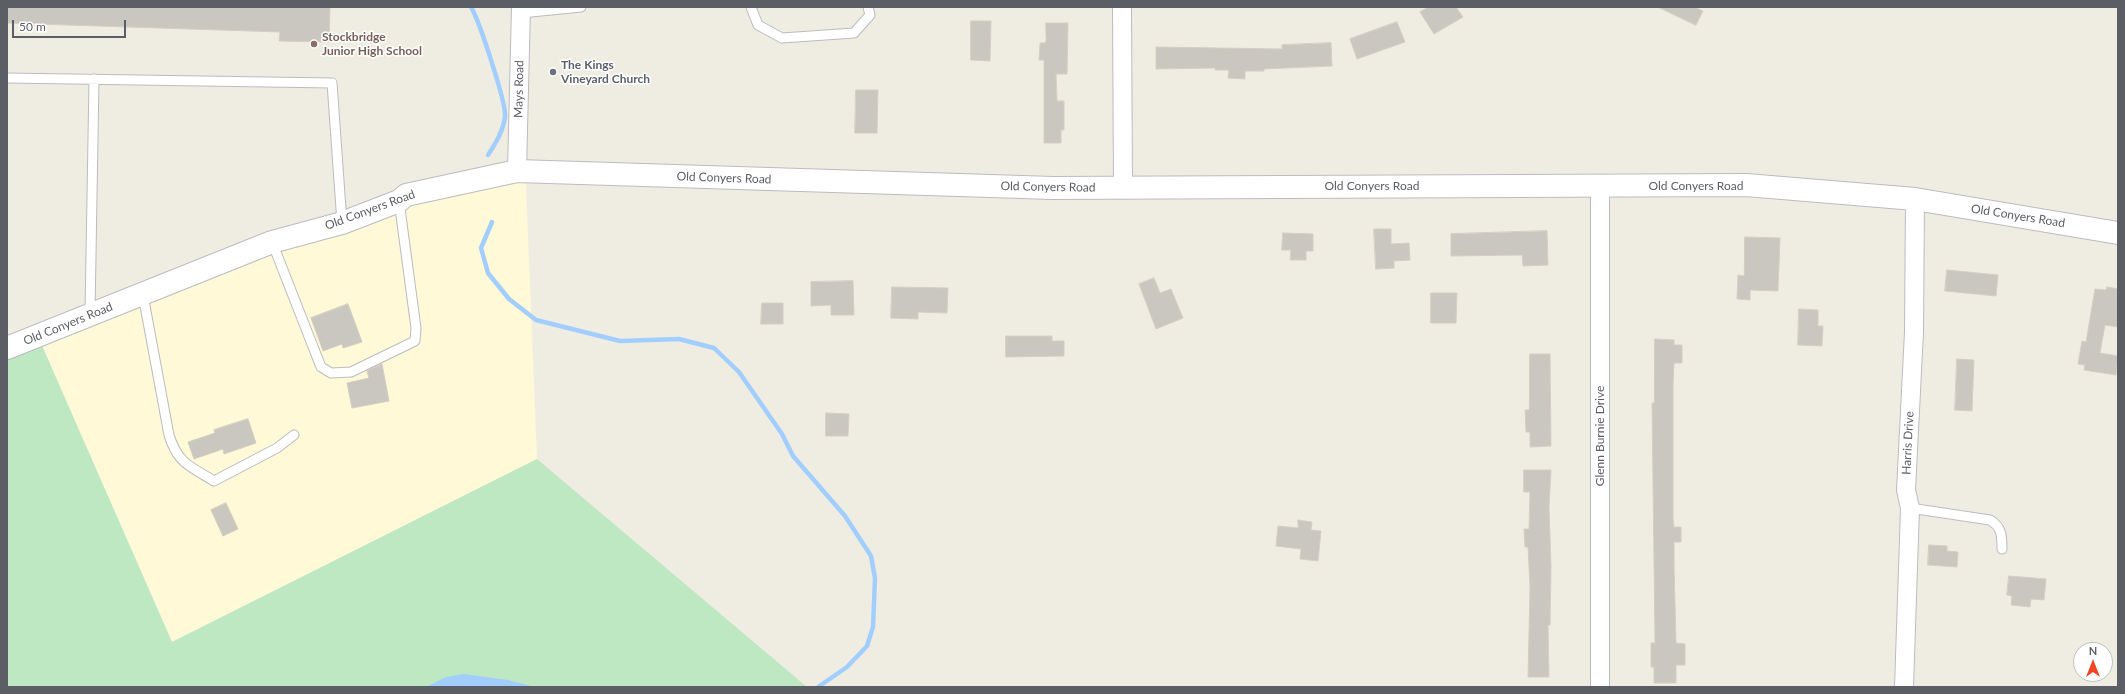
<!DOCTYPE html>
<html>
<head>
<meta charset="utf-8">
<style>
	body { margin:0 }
	#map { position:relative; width:2125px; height:694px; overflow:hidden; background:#efede2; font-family:Lato,sans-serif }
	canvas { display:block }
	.frame { position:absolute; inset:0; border:8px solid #5b5e64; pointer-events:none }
	.north { position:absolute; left:2073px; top:642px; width:40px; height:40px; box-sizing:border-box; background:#fff; border:1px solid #bdbfc1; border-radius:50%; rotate:0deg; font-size:11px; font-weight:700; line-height:16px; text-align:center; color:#5b5e64 }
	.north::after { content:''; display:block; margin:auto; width:14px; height:18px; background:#f44523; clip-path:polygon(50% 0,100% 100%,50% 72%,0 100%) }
	.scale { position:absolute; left:12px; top:20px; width:114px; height:18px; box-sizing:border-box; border:2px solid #5b5e64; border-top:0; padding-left:5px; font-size:12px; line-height:14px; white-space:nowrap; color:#5b5e64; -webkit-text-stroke:3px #fff; paint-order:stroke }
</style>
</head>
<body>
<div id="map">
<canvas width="2125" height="694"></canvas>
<div class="frame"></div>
<div class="north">N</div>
<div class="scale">50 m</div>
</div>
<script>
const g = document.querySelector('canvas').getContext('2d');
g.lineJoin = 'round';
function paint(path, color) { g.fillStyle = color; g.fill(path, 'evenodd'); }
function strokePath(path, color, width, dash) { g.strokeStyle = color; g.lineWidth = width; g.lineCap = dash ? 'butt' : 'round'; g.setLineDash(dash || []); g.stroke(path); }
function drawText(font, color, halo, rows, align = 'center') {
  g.font = font + ' Lato,sans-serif'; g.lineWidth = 3; g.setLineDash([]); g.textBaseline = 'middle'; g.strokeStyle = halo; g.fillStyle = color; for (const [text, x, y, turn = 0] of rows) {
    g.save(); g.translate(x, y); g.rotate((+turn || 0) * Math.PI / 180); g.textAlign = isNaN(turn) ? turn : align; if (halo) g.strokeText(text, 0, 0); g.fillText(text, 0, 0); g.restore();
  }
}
const commercial = new Path2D(`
	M 525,162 L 537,459 L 172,642 L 36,332 Z`);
const green = new Path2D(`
	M 36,332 L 172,642 L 537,459 L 807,687 L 7,687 L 7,344 Z`);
const water = new Path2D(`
	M 464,674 L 508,680 L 535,687 L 426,687 L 446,677 Z`);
const stream = new Path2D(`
	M 471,7 C 479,20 506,102 505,116 C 504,130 495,144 488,155
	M 492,222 L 481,248 L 488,273 L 509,299 L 536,320 L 620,341 L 679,339 L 714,348 L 739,372 L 782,434 L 793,456 L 845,516 L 871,556 L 875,578 L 873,627 L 867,646 L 847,667 L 818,687`);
const building = new Path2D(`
	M 7,7 L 330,7 L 329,42 L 279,41 L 280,32 L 7,23 Z
	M 1429,7 L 1456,7 L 1463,17 L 1434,34 L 1420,12 Z
	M 1658,7 L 1694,7 L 1703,11 L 1696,25 Z
	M 971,21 L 991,21 L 990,61 L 971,60 Z
	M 1397,22 L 1405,42 L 1357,59 L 1350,39 Z
	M 1046,23 L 1068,23 L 1067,74 L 1056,74 L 1057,101 L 1064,101 L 1064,130 L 1061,130 L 1061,143 L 1044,143 L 1044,60 L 1039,60 L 1040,43 L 1045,43 L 1046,41 Z
	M 1331,43 L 1332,66 L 1264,69 L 1264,71 L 1245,71 L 1245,79 L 1228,78 L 1229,70 L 1215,70 L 1215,68 L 1156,69 L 1156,47 L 1282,49 L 1282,45 Z
	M 856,90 L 878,90 L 877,133 L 855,133 Z
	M 1374,229 L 1391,229 L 1391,244 L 1409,243 L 1410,260 L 1394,261 L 1394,268 L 1376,269 Z
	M 1547,231 L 1548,265 L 1523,266 L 1522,255 L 1451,256 L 1451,234 Z
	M 1283,233 L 1313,234 L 1313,251 L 1306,251 L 1306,260 L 1290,260 L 1291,250 L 1282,250 Z
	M 1745,237 L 1780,238 L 1778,291 L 1750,290 L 1750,300 L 1737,299 L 1738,275 L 1744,276 Z
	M 1947,270 L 1998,275 L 1996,296 L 1945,291 Z
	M 1154,278 L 1160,293 L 1171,289 L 1183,318 L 1156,329 L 1139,284 Z
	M 853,281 L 854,315 L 831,315 L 831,305 L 811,306 L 811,282 Z
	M 892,287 L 948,288 L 947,313 L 918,312 L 918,319 L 891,318 Z
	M 2107,287 L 2118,289 L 2118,327 L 2105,325 L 2100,353 L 2118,356 L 2116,375 L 2084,370 L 2085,365 L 2078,364 L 2082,341 L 2086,342 L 2095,289 L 2106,290 Z
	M 1431,293 L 1457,293 L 1456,323 L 1431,323 Z
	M 762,303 L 783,303 L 783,324 L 761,324 Z
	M 348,304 L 362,342 L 343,348 L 342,344 L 323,351 L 311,318 Z
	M 1799,309 L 1818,310 L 1818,326 L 1823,326 L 1822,346 L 1798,345 Z
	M 1006,336 L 1052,336 L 1052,341 L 1064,341 L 1064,356 L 1006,357 Z
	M 1655,339 L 1674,340 L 1674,345 L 1682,345 L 1682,363 L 1674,363 L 1673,386 L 1673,518 L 1674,527 L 1681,527 L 1681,542 L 1674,542 L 1674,564 L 1676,643 L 1685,644 L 1685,665 L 1676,665 L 1676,683 L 1654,683 L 1654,667 L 1651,667 L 1651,643 L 1655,643 L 1652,403 L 1654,403 Z
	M 1530,354 L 1550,354 L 1551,446 L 1530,447 L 1530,432 L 1526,432 L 1525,410 L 1529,410 Z
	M 1957,359 L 1974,360 L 1972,411 L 1955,410 Z
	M 382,364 L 389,401 L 352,408 L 347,383 L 369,378 L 367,371 Z
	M 826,413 L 849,414 L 848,436 L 826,436 Z
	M 248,419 L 256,443 L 224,454 L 223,449 L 194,459 L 188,442 L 215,433 L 214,430 Z
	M 1524,470 L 1551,470 L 1549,507 L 1551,566 L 1550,625 L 1548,625 L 1549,677 L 1528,677 L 1530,587 L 1528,547 L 1525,547 L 1524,529 L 1529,529 L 1530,492 L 1524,492 Z
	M 226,503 L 238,529 L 223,536 L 211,510 Z
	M 1298,520 L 1312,522 L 1311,530 L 1321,531 L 1318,561 L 1300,559 L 1301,549 L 1276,546 L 1278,526 L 1298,528 Z
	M 1929,545 L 1947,546 L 1947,551 L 1958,552 L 1957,567 L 1928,565 Z
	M 2009,576 L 2046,579 L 2044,600 L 2031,599 L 2030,607 L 2011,605 L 2012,596 L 2007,595 Z`);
const service = new Path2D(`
	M 751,7 L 758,25 L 782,38 L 854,33 L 870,15 L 868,7
	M 521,13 L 581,7
	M 7,78 L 332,83 L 342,223
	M 272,242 L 321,367 L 331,373 L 351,372 L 415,341 L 416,328 L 399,201
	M 143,295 L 169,435 C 178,464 190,466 214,481 L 277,448 L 294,435
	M 90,314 L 94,79
	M 1910,508 L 1990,520 C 2002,527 2002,536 2002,549`);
const minor = new Path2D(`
	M 1122,7 L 1123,187
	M 517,171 L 521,7
	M 1600,186 L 1600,687
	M 1904,687 L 1910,508 L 1906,490 L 1914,332 L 1915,199`);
const tertiary = new Path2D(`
	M 7,348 L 272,242 L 342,223 L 399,201 L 406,195 L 517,171 L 1053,188 L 1746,185 L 1915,199 L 2118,233`);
const markers = [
	[314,44,4,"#8d6e63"],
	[553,72,4,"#6b7280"]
];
const educationNames = [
	["Stockbridge",322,37],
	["Junior High School",322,51]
];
const worshipNames = [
	["The Kings",561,65],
	["Vineyard Church",561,79]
];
const streetNames = [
	["Mays Road",519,89,-89],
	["Old Conyers Road",724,178,2],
	["Old Conyers Road",1372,186],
	["Old Conyers Road",1696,186],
	["Old Conyers Road",1048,187,1],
	["Old Conyers Road",370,210,-20],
	["Old Conyers Road",2018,216,9],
	["Old Conyers Road",68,324,-22],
	["Glenn Burnie Drive",1600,436,-90],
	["Harris Drive",1908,443,-87]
];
paint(commercial, '#fff9d7');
paint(green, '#bde8c1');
paint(water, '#a2ceff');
strokePath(stream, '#a2ceff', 4.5);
paint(building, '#c9c7bf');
strokePath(building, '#d4cfc0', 1);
strokePath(service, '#babcc2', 11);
strokePath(minor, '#babcc2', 20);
strokePath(tertiary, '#babcc2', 24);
strokePath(service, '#fff', 9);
strokePath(minor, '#fff', 18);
strokePath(tertiary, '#fff', 22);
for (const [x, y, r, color] of markers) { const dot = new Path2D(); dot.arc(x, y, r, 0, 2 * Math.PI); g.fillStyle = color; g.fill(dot); strokePath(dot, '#fff', 1.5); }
drawText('bold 12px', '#785e54', '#fff', educationNames, 'left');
drawText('bold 12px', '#5b616d', '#fff', worshipNames, 'left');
drawText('12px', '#5b5e64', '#fff', streetNames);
</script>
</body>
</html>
